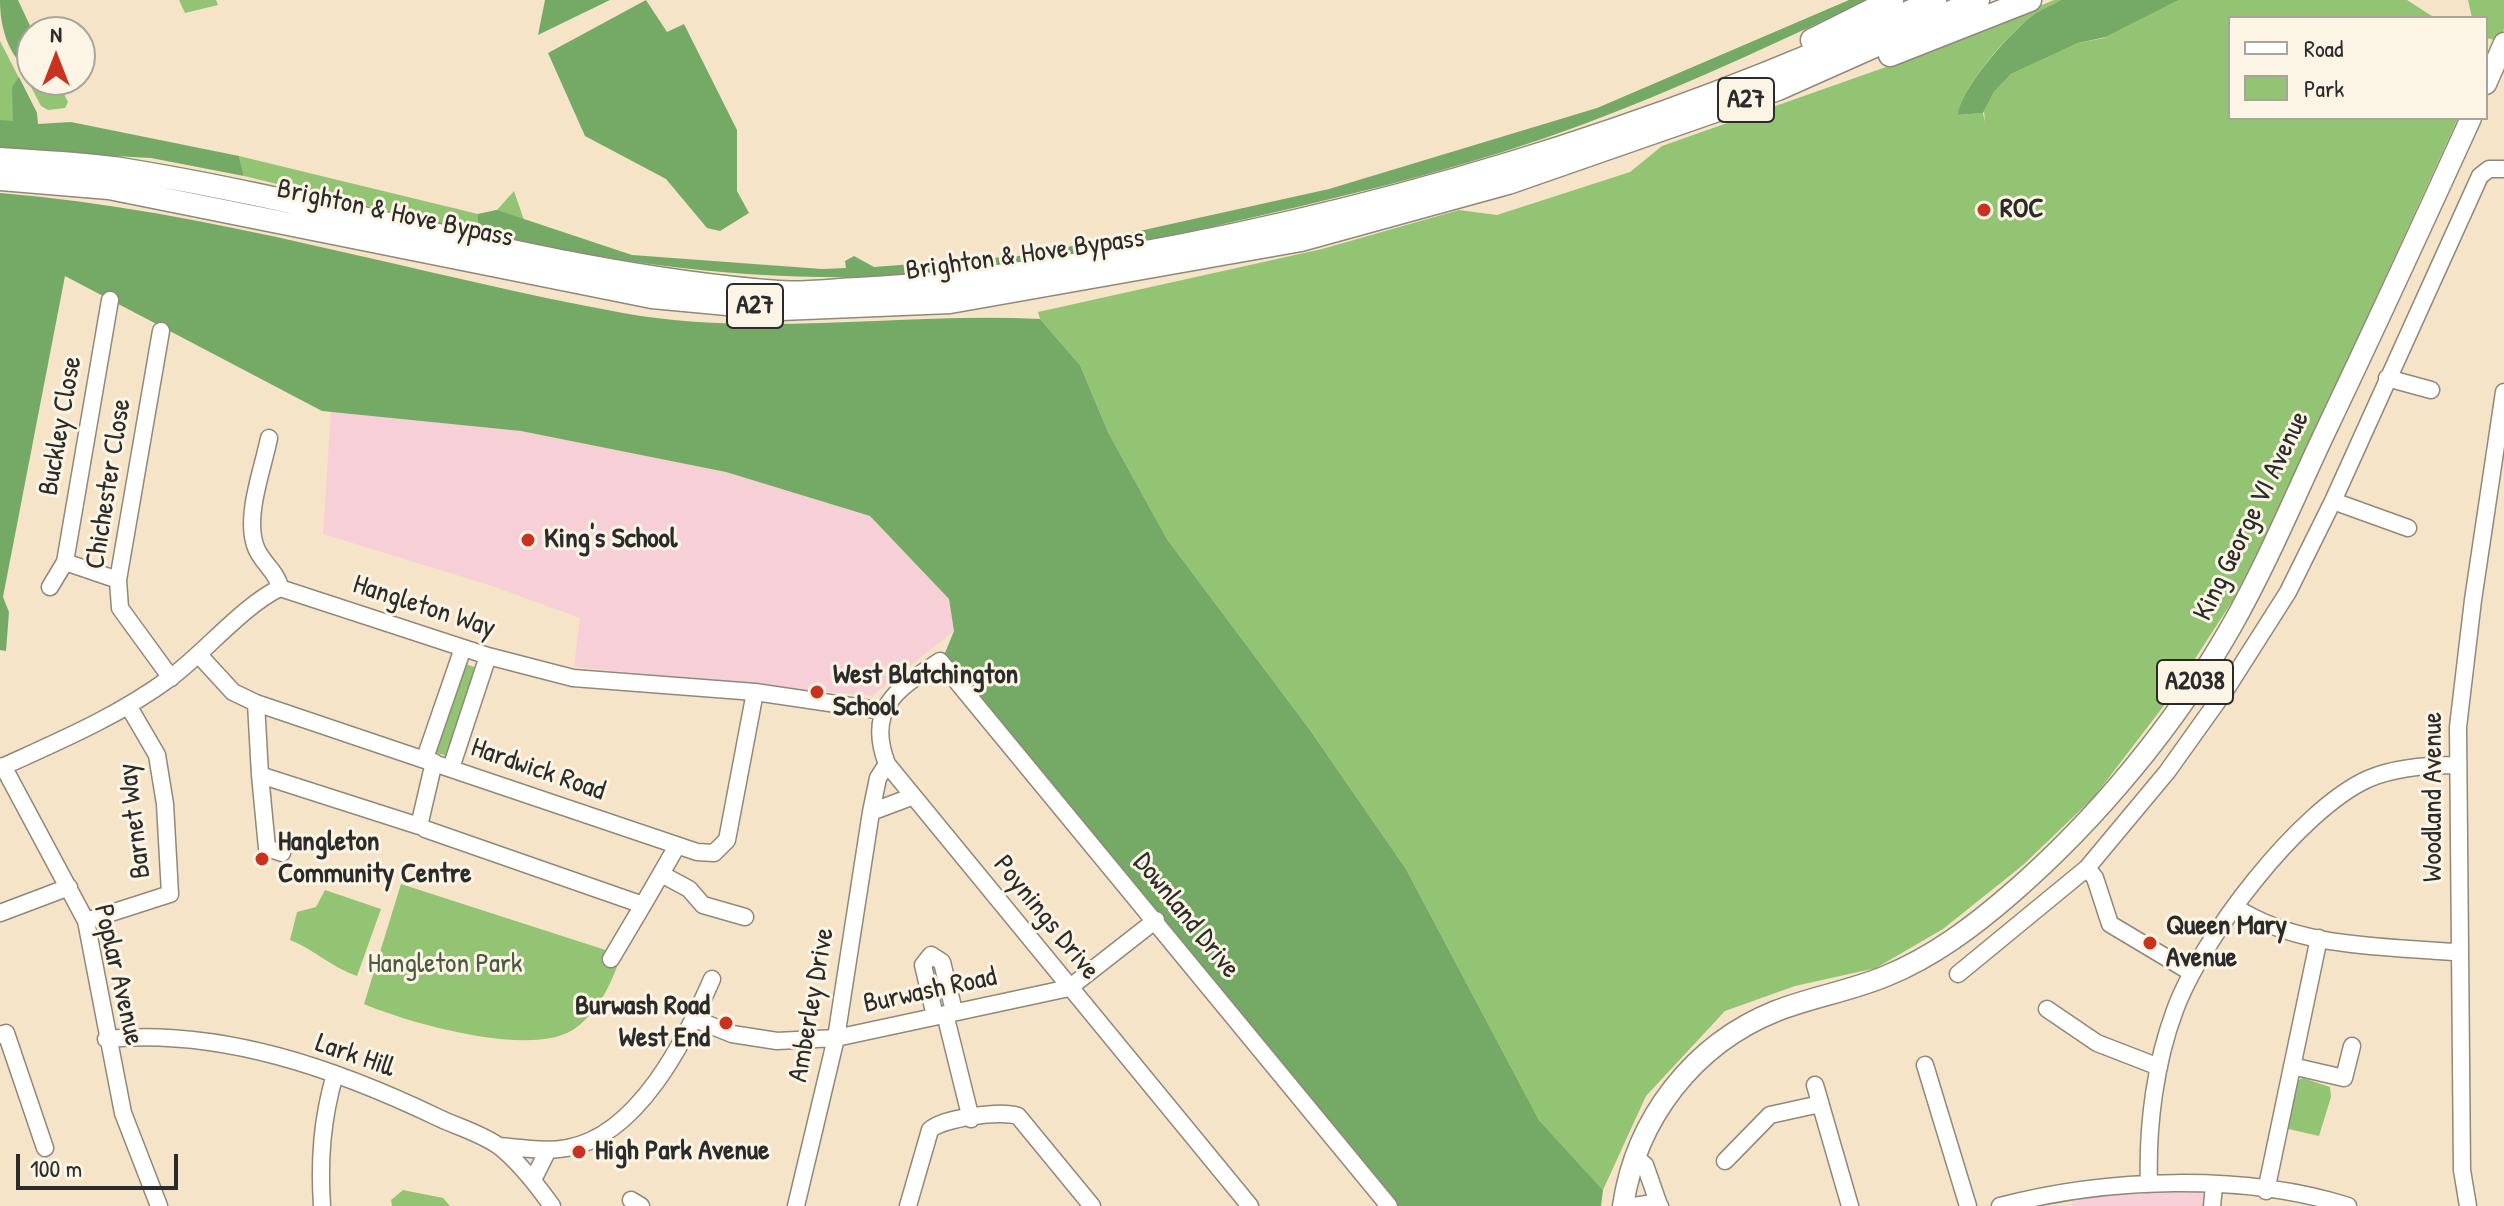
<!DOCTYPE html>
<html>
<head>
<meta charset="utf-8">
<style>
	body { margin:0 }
	#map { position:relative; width:2504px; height:1206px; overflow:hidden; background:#f6e4c9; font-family:"Patrick Hand",sans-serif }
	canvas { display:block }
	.legend { position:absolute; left:2228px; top:16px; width:260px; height:104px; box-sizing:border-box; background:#fcf5e5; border:2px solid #a8a49b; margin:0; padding:10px 14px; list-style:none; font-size:24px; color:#2b2b2b }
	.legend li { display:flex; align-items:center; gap:16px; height:40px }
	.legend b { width:40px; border:2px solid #a8a49b }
	.north { position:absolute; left:16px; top:16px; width:80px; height:80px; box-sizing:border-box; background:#fcf5e5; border:2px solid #a8a49b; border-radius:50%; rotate:0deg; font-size:22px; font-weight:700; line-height:32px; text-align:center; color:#2b2b2b }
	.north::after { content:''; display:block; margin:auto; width:28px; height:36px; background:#c8321e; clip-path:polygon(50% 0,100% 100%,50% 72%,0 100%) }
	.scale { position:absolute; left:16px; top:1154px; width:162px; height:36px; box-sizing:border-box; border:4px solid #2b2b2b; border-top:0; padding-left:10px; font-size:24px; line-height:28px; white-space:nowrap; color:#2b2b2b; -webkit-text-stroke:6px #fcf5e5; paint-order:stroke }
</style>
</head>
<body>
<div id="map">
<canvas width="2504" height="1206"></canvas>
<ul class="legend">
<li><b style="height:10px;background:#fff"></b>Road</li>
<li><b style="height:22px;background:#92c474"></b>Park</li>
</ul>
<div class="north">N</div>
<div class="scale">100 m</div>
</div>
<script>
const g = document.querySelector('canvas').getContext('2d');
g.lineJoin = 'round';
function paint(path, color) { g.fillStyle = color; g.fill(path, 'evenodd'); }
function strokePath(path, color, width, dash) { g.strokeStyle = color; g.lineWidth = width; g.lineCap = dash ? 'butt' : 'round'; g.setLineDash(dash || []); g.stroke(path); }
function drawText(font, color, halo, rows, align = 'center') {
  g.font = font + ' "Patrick Hand",sans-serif'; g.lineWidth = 6; g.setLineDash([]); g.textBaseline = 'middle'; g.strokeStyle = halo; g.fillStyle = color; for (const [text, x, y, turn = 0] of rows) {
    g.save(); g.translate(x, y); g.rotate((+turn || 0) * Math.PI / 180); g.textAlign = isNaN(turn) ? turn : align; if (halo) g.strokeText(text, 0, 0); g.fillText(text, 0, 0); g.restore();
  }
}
const built = new Path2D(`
	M 331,411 L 521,431 L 726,472 L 870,516 L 949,599 L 954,631 L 872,696 L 574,667 L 580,618 L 489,585 L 323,534 Z
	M 2206,1189 L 2207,1206 L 2072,1206 L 2072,1201 L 2080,1195 Z`);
const green = new Path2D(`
	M 179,0 L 216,0 L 218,5 L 185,13 Z
	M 2054,0 L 2061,0 C 2050,6 2037,11 2028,19 C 2005,38 1963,86 1957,115 L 1983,113 L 1985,122 L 1984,111 L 1994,92 L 2011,74 L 2078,43 L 2104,38 L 2179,0 L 2407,0 L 2435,18 L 2230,18 L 2230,118 L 2458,118 L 2285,497 L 2233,600 L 2169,699 L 2094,797 L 2023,865 L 1943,929 L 1876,968 L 1795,986 L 1725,1011 L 1646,1096 L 1603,1190 L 1539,1120 L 1406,869 L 1310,730 L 1167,539 L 1109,434 L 1080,365 L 1040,319 L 1038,312 L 1322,249 L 1459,210 L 1497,215 L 1630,172 L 1662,146 L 1920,55 Z
	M 2468,0 L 2504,0 L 2504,29 L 2500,41 L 2486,38 L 2486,18 L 2472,18 Z
	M 0,41 L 37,113 L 0,150 Z
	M 19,64 L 32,73 L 32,80 L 57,80 L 68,102 L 65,108 L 48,110 L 41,106 Z
	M 239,156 L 478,214 L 497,210 L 514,191 L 533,246 L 244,176 Z
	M 463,663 L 477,668 L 446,756 L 432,751 Z
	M 401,884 L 621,955 C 613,981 599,1010 577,1027 C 537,1060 408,1023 364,1004 Z
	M 325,890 L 381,909 L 357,976 C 331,967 315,950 290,940 L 297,912 L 316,907 Z
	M 2303,1078 L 2330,1087 L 2331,1097 L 2319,1136 L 2284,1128 L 2296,1081 Z
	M 403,1190 L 443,1198 L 450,1206 L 392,1206 L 391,1200 Z`);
const forest = new Path2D(`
	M 0,0 L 18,0 L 33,32 L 32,73 C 8,57 0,27 0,0 Z
	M 545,0 L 610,0 L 538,35 Z
	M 646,0 L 667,32 L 684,24 L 737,130 L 737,191 L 749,213 L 720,231 L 707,228 L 666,179 L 585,136 L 548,53 Z
	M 1849,0 L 1867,0 C 1761,50 1653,101 1542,139 C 1440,174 1333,199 1228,223 C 1121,248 1010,271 900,276 C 757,282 617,265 478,232 L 478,214 L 497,210 L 632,255 L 822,269 L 846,268 L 845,261 L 854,256 L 874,267 L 1031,255 L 1329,189 L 1597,108 Z
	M 2061,0 L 2179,0 L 2106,37 L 2078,43 L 2011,74 L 1994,92 L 1983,113 L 1957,115 C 1963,86 2005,39 2028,19 C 2037,11 2050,6 2061,0 Z
	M 19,77 L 37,113 L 38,124 L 71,122 L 239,156 L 244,176 L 151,158 L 0,150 L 0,120 L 13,121 L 12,87 Z
	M 0,193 C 212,210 415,275 623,313 C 762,338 902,312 1040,319 L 1080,365 L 1109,434 L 1167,539 L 1310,730 L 1406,869 L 1539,1120 L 1603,1190 L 1601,1206 L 1396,1206 L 940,665 L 954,631 L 949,599 L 870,516 L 726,472 L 521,431 L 322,411 L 65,276 L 3,597 L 9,612 L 6,651 L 0,650 Z`);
const minor = new Path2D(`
	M 110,300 L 65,562 L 118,580
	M 161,331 L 118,580 L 120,608 L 171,678
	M 2387,378 L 2431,390
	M 269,438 C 263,469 245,514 255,545 C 260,562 278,572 280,588
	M 2333,501 L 2408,528
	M 50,587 L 65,562
	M 199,655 L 233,692 L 256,703 L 697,852 L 714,853 L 727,840 L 755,692
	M 256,703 L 260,775 L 419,826 L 434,762
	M 425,758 L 463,648
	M 3,766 L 86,921 L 123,1113 L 159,1206
	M 0,768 C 59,741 117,717 170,678 C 203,654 245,604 280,588 L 488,656 L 573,678 L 755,692 L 884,711
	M 451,768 L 488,656
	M 260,775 L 267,848 L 282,853
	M 871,812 L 911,797
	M 425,829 L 643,905 L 677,846
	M 663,875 L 689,889 L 703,905 L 745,917
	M 2235,907 C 2298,948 2381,946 2453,952 L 2459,949
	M 0,913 L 69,887
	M 86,921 L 170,894 L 165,804 L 157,755 L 129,707
	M 611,959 L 643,905
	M 2192,973 L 2110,924 L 2095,878 L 2087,868 L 2167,772 L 2227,688 L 2288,592 L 2333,501 L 2480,176 L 2489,169 L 2504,169
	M 1958,974 L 2087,868
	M 2047,1009 L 2097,1043 L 2159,1067
	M 945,1014 L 971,1119
	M 935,1016 L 923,965 L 931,955 L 942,962 L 954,1011
	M 695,1019 L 732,1034 L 777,1041 L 836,1038 L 1069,988 L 1156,920
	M 0,1035 L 6,1033 L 45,1148
	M 106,1039 C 221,1028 337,1069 439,1118 C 458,1127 483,1134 500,1147 C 520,1163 537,1185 552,1206
	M 1925,1065 L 1968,1206
	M 2292,1066 L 2344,1078 L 2352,1046
	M 1815,1085 L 1850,1206
	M 499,1146 C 521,1148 545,1152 567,1148 C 638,1136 686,1039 712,979
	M 1635,1157 L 1645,1165 L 1659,1205
	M 1725,1161 L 1770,1115 L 1820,1104
	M 533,1180 L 548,1150
	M 2149,1184 C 2147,1127 2155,1063 2175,1010 C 2201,939 2299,810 2368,779 C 2395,767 2429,765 2458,765
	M 2266,1191 L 2319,938
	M 631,1200 L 641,1206
	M 322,1206 C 319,1159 322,1119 335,1074
	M 796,1206 L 836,1038 L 871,812 L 878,778 L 887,764
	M 908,1206 L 930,1130 C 943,1118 1001,1110 1018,1116 L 1092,1206
	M 1250,1206 L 887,764 C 865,707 899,688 940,661 L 1389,1206
	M 1634,1206 L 1653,1203 L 1660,1206
	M 2000,1206 C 2106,1178 2243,1173 2348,1206
	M 2212,1206 L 2214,1186
	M 2468,1206 L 2462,1170 L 2458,727 L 2473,600 L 2504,392`);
const major = new Path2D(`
	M 2486,84 L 2504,43
	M 1623,1206 C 1636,1118 1694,1044 1776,1011 C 1812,997 1850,991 1886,976 C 1933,957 1974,926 2012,893 C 2097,819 2175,725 2231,627 C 2268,562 2296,493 2328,426 C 2377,323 2424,221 2471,118`);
const highway = new Path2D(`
	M 1812,40 L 1892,0
	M 1890,55 L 2030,0
	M 0,159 C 40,162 80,163 120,169 C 340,204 555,275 778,292 C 805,294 832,290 858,289 C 929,285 997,277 1067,266 C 1365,218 1661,129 1935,0
	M 0,179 L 109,188 L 652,297 L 781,309 L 950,302 L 1301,240 L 1508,183 L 1778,89 L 1978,0`);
const markers = [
	[1984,210,8,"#c8321e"],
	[528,540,8,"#c8321e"],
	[817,692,8,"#c8321e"],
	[262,859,8,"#c8321e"],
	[2150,943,8,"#c8321e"],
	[726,1023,8,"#c8321e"],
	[579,1152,8,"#c8321e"]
];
const shields = [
	[1746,100,56],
	[755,306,56],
	[2195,682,76]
];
const shieldNames = [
	["A27",1746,100],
	["A27",755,306],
	["A2038",2195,682]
];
const poiNames = [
	["ROC",2000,210],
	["King's School",544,540],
	["West Blatchington",833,676],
	["School",833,708],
	["Hangleton",278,843],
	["Community Centre",278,875],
	["Queen Mary",2166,927],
	["Avenue",2166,959],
	["Burwash Road",710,1007,"right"],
	["West End",710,1039,"right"],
	["High Park Avenue",595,1152]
];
const streetNames = [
	["Brighton & Hove Bypass",395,214,12],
	["Brighton & Hove Bypass",1025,255,-8],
	["Buckley Close",61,426,-80],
	["Chichester Close",109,484,-81],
	["King George VI Avenue",2252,516,-64],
	["Hangleton Way",424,607,18],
	["Hardwick Road",538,770,19],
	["Woodland Avenue",2434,797,-90],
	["Barnet Way",135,821,-97],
	["Downland Drive",1186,916,51],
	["Poynings Drive",1046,918,51],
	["Poplar Avenue",118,975,77],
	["Burwash Road",930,991,-12],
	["Amberley Drive",812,1005,-80],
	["Lark Hill",355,1056,19]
];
const parkNames = [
	["Hangleton Park",445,965]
];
paint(built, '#f6cfd7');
paint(green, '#92c474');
paint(forest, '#75aa66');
strokePath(minor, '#90887a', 19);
strokePath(major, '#90887a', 23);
strokePath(highway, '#90887a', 25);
strokePath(minor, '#fff', 16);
strokePath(major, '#fff', 20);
strokePath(highway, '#fff', 22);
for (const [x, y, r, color] of markers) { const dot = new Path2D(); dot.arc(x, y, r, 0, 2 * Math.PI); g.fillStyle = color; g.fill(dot); strokePath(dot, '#fcf5e5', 3); }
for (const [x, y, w] of shields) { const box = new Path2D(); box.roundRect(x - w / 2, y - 22, w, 44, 6); g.fillStyle = '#fcf5e5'; g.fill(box); strokePath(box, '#2b2b2b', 2); }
drawText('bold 26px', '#2b2b2b', null, shieldNames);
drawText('bold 28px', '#2b2b2b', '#fcf5e5', poiNames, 'left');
drawText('28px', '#2b2b2b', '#fcf5e5', streetNames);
drawText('28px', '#4a5941', '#fcf5e5', parkNames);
</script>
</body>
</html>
